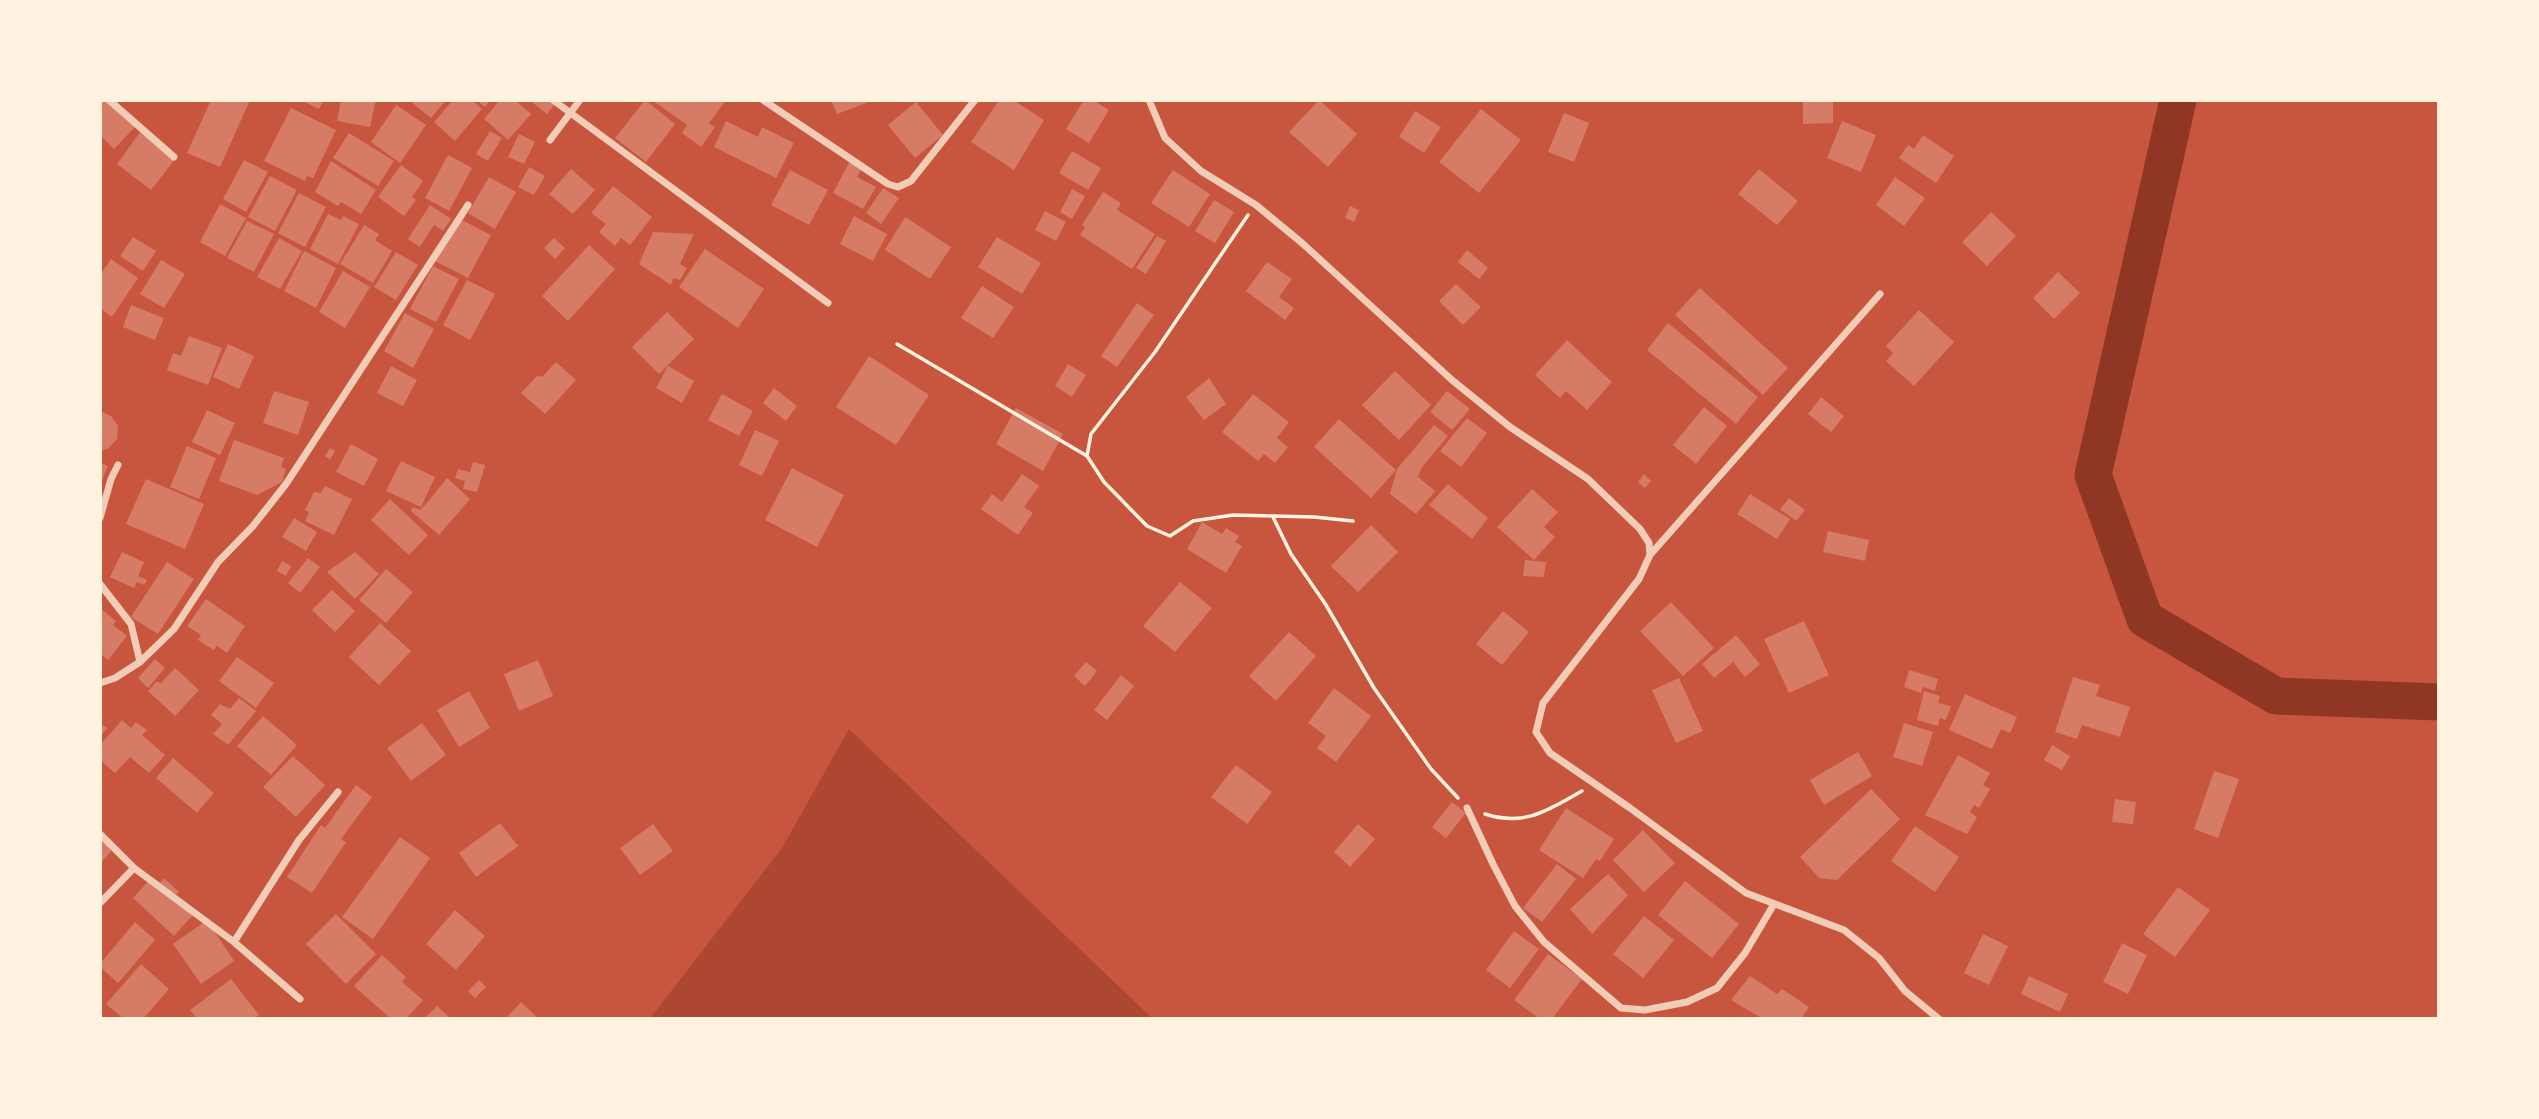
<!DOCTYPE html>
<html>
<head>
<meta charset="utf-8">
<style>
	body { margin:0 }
	#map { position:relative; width:2539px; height:1119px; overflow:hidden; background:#c8553d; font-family:"Roboto Condensed",sans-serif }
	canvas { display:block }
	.frame { position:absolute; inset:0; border:102px solid #fff3e0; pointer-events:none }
</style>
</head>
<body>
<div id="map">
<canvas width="2539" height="1119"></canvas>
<div class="frame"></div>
</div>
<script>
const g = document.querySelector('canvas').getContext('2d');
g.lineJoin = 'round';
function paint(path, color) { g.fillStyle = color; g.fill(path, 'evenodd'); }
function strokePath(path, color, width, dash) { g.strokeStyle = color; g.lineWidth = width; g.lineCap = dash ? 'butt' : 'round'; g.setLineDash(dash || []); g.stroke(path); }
const green = new Path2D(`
	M 849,729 L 1153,1019 L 653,1019 L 651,1017 L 782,848 Z`);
const river = new Path2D(`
	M 2178,100 L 2093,475 L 2145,619 L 2276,696 L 2439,702`);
const building = new Path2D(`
	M 103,100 L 110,100 L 137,125 L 114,149 L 100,135 L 100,103 Z
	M 211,100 L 250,100 L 220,167 L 187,153 Z
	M 301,100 L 324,100 L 319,109 Z
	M 341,100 L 376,100 L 370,127 L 337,121 Z
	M 409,100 L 446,100 L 431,118 Z
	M 453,100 L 472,100 L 482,109 L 455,141 L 434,122 Z
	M 476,100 L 491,100 L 485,107 Z
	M 500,100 L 515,100 L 531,114 L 508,140 L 484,119 Z
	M 529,100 L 558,100 L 547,114 Z
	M 645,100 L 675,124 L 646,162 L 615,138 Z
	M 652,100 L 726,100 L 709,123 L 715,127 L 701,147 L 682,133 L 687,125 Z
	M 831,100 L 874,100 L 837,114 Z
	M 999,100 L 1013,100 L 1044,120 L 1014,170 L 971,142 Z
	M 1084,100 L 1093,100 L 1109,110 L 1089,143 L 1066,129 Z
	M 1319,100 L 1357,134 L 1328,167 L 1289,132 Z
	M 1803,100 L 1833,100 L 1833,123 L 1803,124 Z
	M 916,102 L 943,135 L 915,158 L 888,125 Z
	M 396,105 L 426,125 L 400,163 L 371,142 Z
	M 291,108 L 336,130 L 313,178 L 307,176 L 305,181 L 264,161 Z
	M 1481,109 L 1521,140 L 1479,193 L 1439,162 Z
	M 1415,111 L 1441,127 L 1424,153 L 1399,137 Z
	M 1564,113 L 1589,123 L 1574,162 L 1548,152 Z
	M 726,121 L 758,137 L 762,127 L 794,143 L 776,178 L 714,147 Z
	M 1842,121 L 1876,135 L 1861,172 L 1827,158 Z
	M 141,131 L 176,158 L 151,190 L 117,164 Z
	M 490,131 L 502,138 L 488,161 L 476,154 Z
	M 349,133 L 394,161 L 378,186 L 333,158 Z
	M 519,134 L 535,142 L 524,164 L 508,157 Z
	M 1923,135 L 1954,156 L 1936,183 L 1899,158 L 1908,145 L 1914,149 Z
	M 1072,151 L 1101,168 L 1088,190 L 1059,173 Z
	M 448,155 L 472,168 L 449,211 L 425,198 Z
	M 851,159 L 863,166 L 857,177 L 876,187 L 863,209 L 833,193 Z
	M 244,160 L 268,172 L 246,212 L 223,199 Z
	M 331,161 L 376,190 L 361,214 L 341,202 L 338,206 L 315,192 Z
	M 401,165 L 423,181 L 412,197 L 416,200 L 404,216 L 378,197 Z
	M 529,167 L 545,176 L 534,195 L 518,187 Z
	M 571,169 L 595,190 L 573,214 L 549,194 Z
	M 1759,169 L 1798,201 L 1777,225 L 1738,194 Z
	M 790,170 L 828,190 L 809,225 L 771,205 Z
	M 1173,170 L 1210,194 L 1189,227 L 1151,203 Z
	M 270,176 L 297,190 L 275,231 L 248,217 Z
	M 489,177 L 516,192 L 495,229 L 468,213 Z
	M 1895,177 L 1925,198 L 1904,226 L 1876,205 Z
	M 613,186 L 652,217 L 630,245 L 621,238 L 615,246 L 599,232 L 606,224 L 591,213 Z
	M 883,188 L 899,198 L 881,224 L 866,213 Z
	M 1072,189 L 1085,196 L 1072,219 L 1060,212 Z
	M 1103,192 L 1121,203 L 1117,210 L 1155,234 L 1132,269 L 1080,235 L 1085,227 L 1082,225 Z
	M 299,193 L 326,207 L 305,247 L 278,233 Z
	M 1214,200 L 1234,212 L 1215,243 L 1195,231 Z
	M 220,204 L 246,218 L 225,256 L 200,242 Z
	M 430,205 L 451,219 L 443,231 L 434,225 L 420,247 L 408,239 Z
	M 1350,206 L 1359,210 L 1354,222 L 1345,218 Z
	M 1045,211 L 1066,222 L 1056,241 L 1035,230 Z
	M 1991,212 L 2016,236 L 1987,266 L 1962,242 Z
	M 328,214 L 341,220 L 343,216 L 359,224 L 338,264 L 310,249 Z
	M 854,216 L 887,234 L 873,261 L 840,244 Z
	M 905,217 L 951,247 L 930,279 L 885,250 Z
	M 458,218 L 491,235 L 468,278 L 435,261 Z
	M 247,221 L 274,234 L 254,272 L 227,258 Z
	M 364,225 L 379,234 L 375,240 L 392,251 L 373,283 L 340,264 Z
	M 653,232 L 694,234 L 680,264 L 687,268 L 680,280 L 673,278 L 671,285 L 639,264 Z
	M 1157,236 L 1166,241 L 1146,274 L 1136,268 Z
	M 133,237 L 156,251 L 143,271 L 120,256 Z
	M 997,237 L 1041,263 L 1022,294 L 978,267 Z
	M 279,238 L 302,251 L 280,289 L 257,277 Z
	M 554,238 L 565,248 L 555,259 L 544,248 Z
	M 589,245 L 615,269 L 568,321 L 542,296 Z
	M 705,249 L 764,289 L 738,328 L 679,287 Z
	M 1467,250 L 1488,268 L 1479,279 L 1458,262 Z
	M 304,251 L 336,268 L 316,308 L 284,291 Z
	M 396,252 L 418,265 L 396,300 L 374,287 Z
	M 111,259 L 138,278 L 112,317 L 100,308 L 100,275 Z
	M 161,260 L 185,274 L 164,308 L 140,294 Z
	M 1267,262 L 1292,279 L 1279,297 L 1294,308 L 1285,320 L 1246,291 Z
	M 433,266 L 459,279 L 436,322 L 410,309 Z
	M 343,271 L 370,287 L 345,328 L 319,312 Z
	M 2058,272 L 2080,293 L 2054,319 L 2033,298 Z
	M 467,280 L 495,294 L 470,340 L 443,325 Z
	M 1456,284 L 1481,307 L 1463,325 L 1439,301 Z
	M 982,286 L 1014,307 L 993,338 L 961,318 Z
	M 1700,288 L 1788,368 L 1763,395 L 1675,315 Z
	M 1137,303 L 1154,315 L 1117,367 L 1101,356 Z
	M 131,305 L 164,318 L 155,340 L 123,327 Z
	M 1919,310 L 1954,342 L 1914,386 L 1886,361 L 1893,353 L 1886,346 Z
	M 667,312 L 694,339 L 659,374 L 632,347 Z
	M 405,313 L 434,329 L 413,368 L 384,351 Z
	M 1668,323 L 1758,397 L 1736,424 L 1647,350 Z
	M 189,336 L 222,348 L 208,385 L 167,370 L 173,353 L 181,356 Z
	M 1567,340 L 1612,382 L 1587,410 L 1566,391 L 1560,398 L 1535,375 Z
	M 228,344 L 254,356 L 239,389 L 213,377 Z
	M 869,356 L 929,395 L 896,445 L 836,407 Z
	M 556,362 L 576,380 L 545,414 L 521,393 L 537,376 L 542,377 Z
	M 1068,364 L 1086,375 L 1072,397 L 1055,386 Z
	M 391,366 L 417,380 L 403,406 L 377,393 Z
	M 668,366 L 694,381 L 682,403 L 656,388 Z
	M 1395,371 L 1431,405 L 1399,440 L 1362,405 Z
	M 1209,378 L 1226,404 L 1204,420 L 1186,397 Z
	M 774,388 L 797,406 L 786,421 L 763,403 Z
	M 274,391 L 309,402 L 298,435 L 263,423 Z
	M 1447,391 L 1470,409 L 1452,430 L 1430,412 Z
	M 722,394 L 753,411 L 739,436 L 708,420 Z
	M 1253,394 L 1289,422 L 1277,438 L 1288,447 L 1275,463 L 1264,454 L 1258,461 L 1222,432 Z
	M 1821,397 L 1844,416 L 1831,432 L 1808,414 Z
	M 1704,407 L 1727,426 L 1696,464 L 1673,445 Z
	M 1016,408 L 1063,434 L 1043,471 L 996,444 Z
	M 207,410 L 235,423 L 220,455 L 192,442 Z
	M 100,411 L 111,416 L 118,426 L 117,439 L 109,448 L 100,451 Z
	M 1467,418 L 1487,433 L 1461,467 L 1440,451 Z
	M 1339,419 L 1396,470 L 1371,498 L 1314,447 Z
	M 1434,425 L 1448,436 L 1422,467 L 1418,477 L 1435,491 L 1416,514 L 1390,494 L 1397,469 Z
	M 755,430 L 779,441 L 762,476 L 739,465 Z
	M 234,440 L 284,458 L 281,467 L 286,469 L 282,482 L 257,495 L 219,481 Z
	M 351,444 L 378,459 L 364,486 L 336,472 Z
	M 187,446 L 216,458 L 199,499 L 170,487 Z
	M 330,448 L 335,451 L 330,460 L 325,456 Z
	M 401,461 L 435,477 L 421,507 L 386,491 Z
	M 473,462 L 485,465 L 477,492 L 463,489 L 465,481 L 455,478 L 458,469 L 470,472 Z
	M 100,463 L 108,466 L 100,485 Z
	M 792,468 L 844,495 L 817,547 L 765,520 Z
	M 1022,474 L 1039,486 L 1024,507 L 1033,513 L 1018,535 L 981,509 L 992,494 L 1002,502 Z
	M 1644,474 L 1651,481 L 1645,488 L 1638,482 Z
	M 447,478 L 470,499 L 439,535 L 411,511 L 413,507 L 420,510 L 426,504 Z
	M 146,479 L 204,504 L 185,549 L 126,524 Z
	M 1448,484 L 1488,518 L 1472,539 L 1429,505 Z
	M 325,486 L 352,499 L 334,535 L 305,521 L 309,512 L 305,510 L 314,492 L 321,493 Z
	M 1532,489 L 1558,512 L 1544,527 L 1555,537 L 1534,560 L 1497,527 Z
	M 1750,494 L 1790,519 L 1777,539 L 1737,514 Z
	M 1789,498 L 1805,510 L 1796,521 L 1780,509 Z
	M 390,499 L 428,535 L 409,555 L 371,520 Z
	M 294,518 L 317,532 L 306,551 L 282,537 Z
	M 1202,522 L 1222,534 L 1226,528 L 1239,536 L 1235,542 L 1242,546 L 1226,573 L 1187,549 Z
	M 1371,525 L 1398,552 L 1358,592 L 1331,566 Z
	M 1828,531 L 1869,540 L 1865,561 L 1823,552 Z
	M 122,552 L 144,562 L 138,576 L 147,580 L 144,585 L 137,582 L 134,588 L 110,577 Z
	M 355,552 L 379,574 L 355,599 L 327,572 Z
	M 308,558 L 320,567 L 300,593 L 288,583 Z
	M 1525,560 L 1546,562 L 1544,577 L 1523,576 Z
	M 282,561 L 291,566 L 286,576 L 277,571 Z
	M 167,562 L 194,579 L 158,634 L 131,617 Z
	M 386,569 L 413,592 L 386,623 L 359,600 Z
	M 1180,582 L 1212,608 L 1175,652 L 1143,626 Z
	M 332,590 L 355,611 L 335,632 L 312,610 Z
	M 206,599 L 245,626 L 227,653 L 217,646 L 214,650 L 198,640 L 201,635 L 187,626 Z
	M 1671,602 L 1714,648 L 1683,676 L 1640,631 Z
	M 100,608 L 116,621 L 113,625 L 127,636 L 108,660 L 100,654 Z
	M 1503,611 L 1529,632 L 1502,665 L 1476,644 Z
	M 1804,621 L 1829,675 L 1789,693 L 1764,639 Z
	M 380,623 L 411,651 L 379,685 L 349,657 Z
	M 1289,632 L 1316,656 L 1276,701 L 1249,676 Z
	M 1736,635 L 1760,664 L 1745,677 L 1733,662 L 1714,678 L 1702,664 Z
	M 237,657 L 274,683 L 256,708 L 219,681 Z
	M 155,659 L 165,668 L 148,688 L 138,678 Z
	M 538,660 L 553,696 L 519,711 L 504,674 Z
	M 1086,662 L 1097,671 L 1085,686 L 1074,676 Z
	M 175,668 L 199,690 L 175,716 L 148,691 L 156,682 L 161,683 Z
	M 1909,670 L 1938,679 L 1935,691 L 1923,687 L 1921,693 L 1904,687 Z
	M 1121,675 L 1134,686 L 1107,720 L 1094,710 Z
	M 2073,677 L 2100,685 L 2096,696 L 2130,707 L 2120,737 L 2082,725 L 2077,739 L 2055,732 Z
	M 1679,678 L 1703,731 L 1676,743 L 1652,690 Z
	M 1334,688 L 1371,716 L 1336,762 L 1317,748 L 1326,736 L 1308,723 Z
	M 469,691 L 490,728 L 459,747 L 437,710 Z
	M 1924,691 L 1940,696 L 1938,703 L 1951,706 L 1946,720 L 1940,718 L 1938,726 L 1917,720 Z
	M 1965,694 L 2017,717 L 2010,733 L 2001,729 L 1992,749 L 1949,730 Z
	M 239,698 L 256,711 L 228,745 L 213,734 L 222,724 L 211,715 L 220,704 L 230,709 Z
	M 263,716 L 297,745 L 271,775 L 237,746 Z
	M 122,720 L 131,728 L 136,722 L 147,730 L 142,735 L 165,755 L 149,773 L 130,757 L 115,773 L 100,760 L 100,745 Z
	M 100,723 L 107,728 L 100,737 Z
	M 422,723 L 446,755 L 411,781 L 387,748 Z
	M 1904,723 L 1933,732 L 1922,766 L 1893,757 Z
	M 2052,745 L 2070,756 L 2062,770 L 2044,760 Z
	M 1858,752 L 1872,776 L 1824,805 L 1810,780 Z
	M 1958,755 L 1990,773 L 1983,785 L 1990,789 L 1979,808 L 1974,805 L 1970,812 L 1977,817 L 1967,834 L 1925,815 Z
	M 293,756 L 325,785 L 296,817 L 263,787 Z
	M 173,758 L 214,793 L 197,813 L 156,778 Z
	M 1236,765 L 1272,792 L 1247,824 L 1211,797 Z
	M 2214,771 L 2239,779 L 2218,838 L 2194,829 Z
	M 356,785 L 372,797 L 341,839 L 346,842 L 312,893 L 287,877 L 321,825 L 325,828 Z
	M 1871,789 L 1900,819 L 1837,880 L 1819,878 L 1800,857 Z
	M 2115,799 L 2136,802 L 2133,824 L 2112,822 Z
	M 1452,802 L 1466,813 L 1446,838 L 1432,827 Z
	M 1566,808 L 1614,839 L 1600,861 L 1596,859 L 1583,878 L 1539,850 Z
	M 500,823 L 518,846 L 476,877 L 459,853 Z
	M 653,824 L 673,851 L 640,875 L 620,848 Z
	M 1358,824 L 1375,839 L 1350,867 L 1334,852 Z
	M 1915,826 L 1959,857 L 1935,892 L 1891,861 Z
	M 1643,830 L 1675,863 L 1644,892 L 1613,860 Z
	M 100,837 L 113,849 L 100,864 Z
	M 400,837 L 430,858 L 373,939 L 342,917 Z
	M 1557,864 L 1576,879 L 1542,922 L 1523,908 Z
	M 1608,874 L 1628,895 L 1592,934 L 1570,909 Z
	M 152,877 L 160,883 L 164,878 L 179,892 L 175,896 L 194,914 L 174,936 L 133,898 Z
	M 1685,881 L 1739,924 L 1712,958 L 1658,915 Z
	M 2178,887 L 2210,910 L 2175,957 L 2143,934 Z
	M 455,910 L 485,936 L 456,970 L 426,944 Z
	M 336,914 L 376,954 L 346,984 L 306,944 Z
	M 1644,916 L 1674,940 L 1643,978 L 1613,954 Z
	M 207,920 L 234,961 L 201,984 L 173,944 Z
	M 135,922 L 155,940 L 118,983 L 100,967 L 100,964 Z
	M 1514,931 L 1539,949 L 1510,988 L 1486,970 Z
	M 1983,934 L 2008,946 L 1989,985 L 1964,973 Z
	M 2122,943 L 2147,955 L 2128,994 L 2103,982 Z
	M 1548,954 L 1582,979 L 1552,1019 L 1540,1019 L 1514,1000 Z
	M 382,955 L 406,977 L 402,982 L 423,1000 L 406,1019 L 391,1019 L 354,986 Z
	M 141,964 L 169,989 L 143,1019 L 124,1019 L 106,1004 Z
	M 1750,976 L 1777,994 L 1782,989 L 1809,1007 L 1801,1019 L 1763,1019 L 1731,1000 Z
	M 2029,976 L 2068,994 L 2060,1012 L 2021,994 Z
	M 231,979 L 259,1015 L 254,1019 L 197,1019 L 190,1010 Z
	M 479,980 L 486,987 L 475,998 L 468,991 Z
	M 521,1002 L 539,1019 L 505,1019 Z
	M 437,1006 L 451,1019 L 424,1019 Z`);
const path = new Path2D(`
	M 1248,215 L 1155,352 L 1091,434 L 1087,456 L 1104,482 L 1147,526 L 1170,536 L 1193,521 L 1233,515 L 1314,517 L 1353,521
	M 897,344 L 1087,456
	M 1273,517 L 1291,554 L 1326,605 L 1374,688 L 1431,769 L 1458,798
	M 1485,814 C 1525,827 1548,810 1582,791`);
const minor = new Path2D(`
	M 109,100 L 174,157
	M 553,100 L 828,303
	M 763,100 L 888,184 L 898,187 L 911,181 L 975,100
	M 1149,100 L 1165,138 L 1201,171 L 1256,205 L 1302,243 L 1452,380 L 1510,427 L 1588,479 L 1640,529 L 1649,543 L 1650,555 L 1639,579 L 1543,703 L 1536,732 L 1550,753 L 1630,808 L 1746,893 L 1844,930 L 1879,958 L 1905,991 L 1939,1019
	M 550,140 L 580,100
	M 100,518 L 111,479 L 118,465
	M 1650,555 L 1880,294
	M 100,584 L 131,624 L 140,662
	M 100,683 L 115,678 L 140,662 L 174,629 L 218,562 L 253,526 L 286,484 L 468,205
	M 1467,808 L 1493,864 L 1515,906 L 1544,942 L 1621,1008 L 1645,1010 L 1687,1002 L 1717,988 L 1745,953 L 1774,904
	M 100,834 L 134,868 L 234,942 L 300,999
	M 100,903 L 134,868
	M 234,942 L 299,840 L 338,792`);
paint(green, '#ae4732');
strokePath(river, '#8f3625', 37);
paint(building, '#d67c66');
strokePath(path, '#fff3e0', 3.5);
strokePath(minor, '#f1ccb7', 7);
</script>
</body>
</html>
